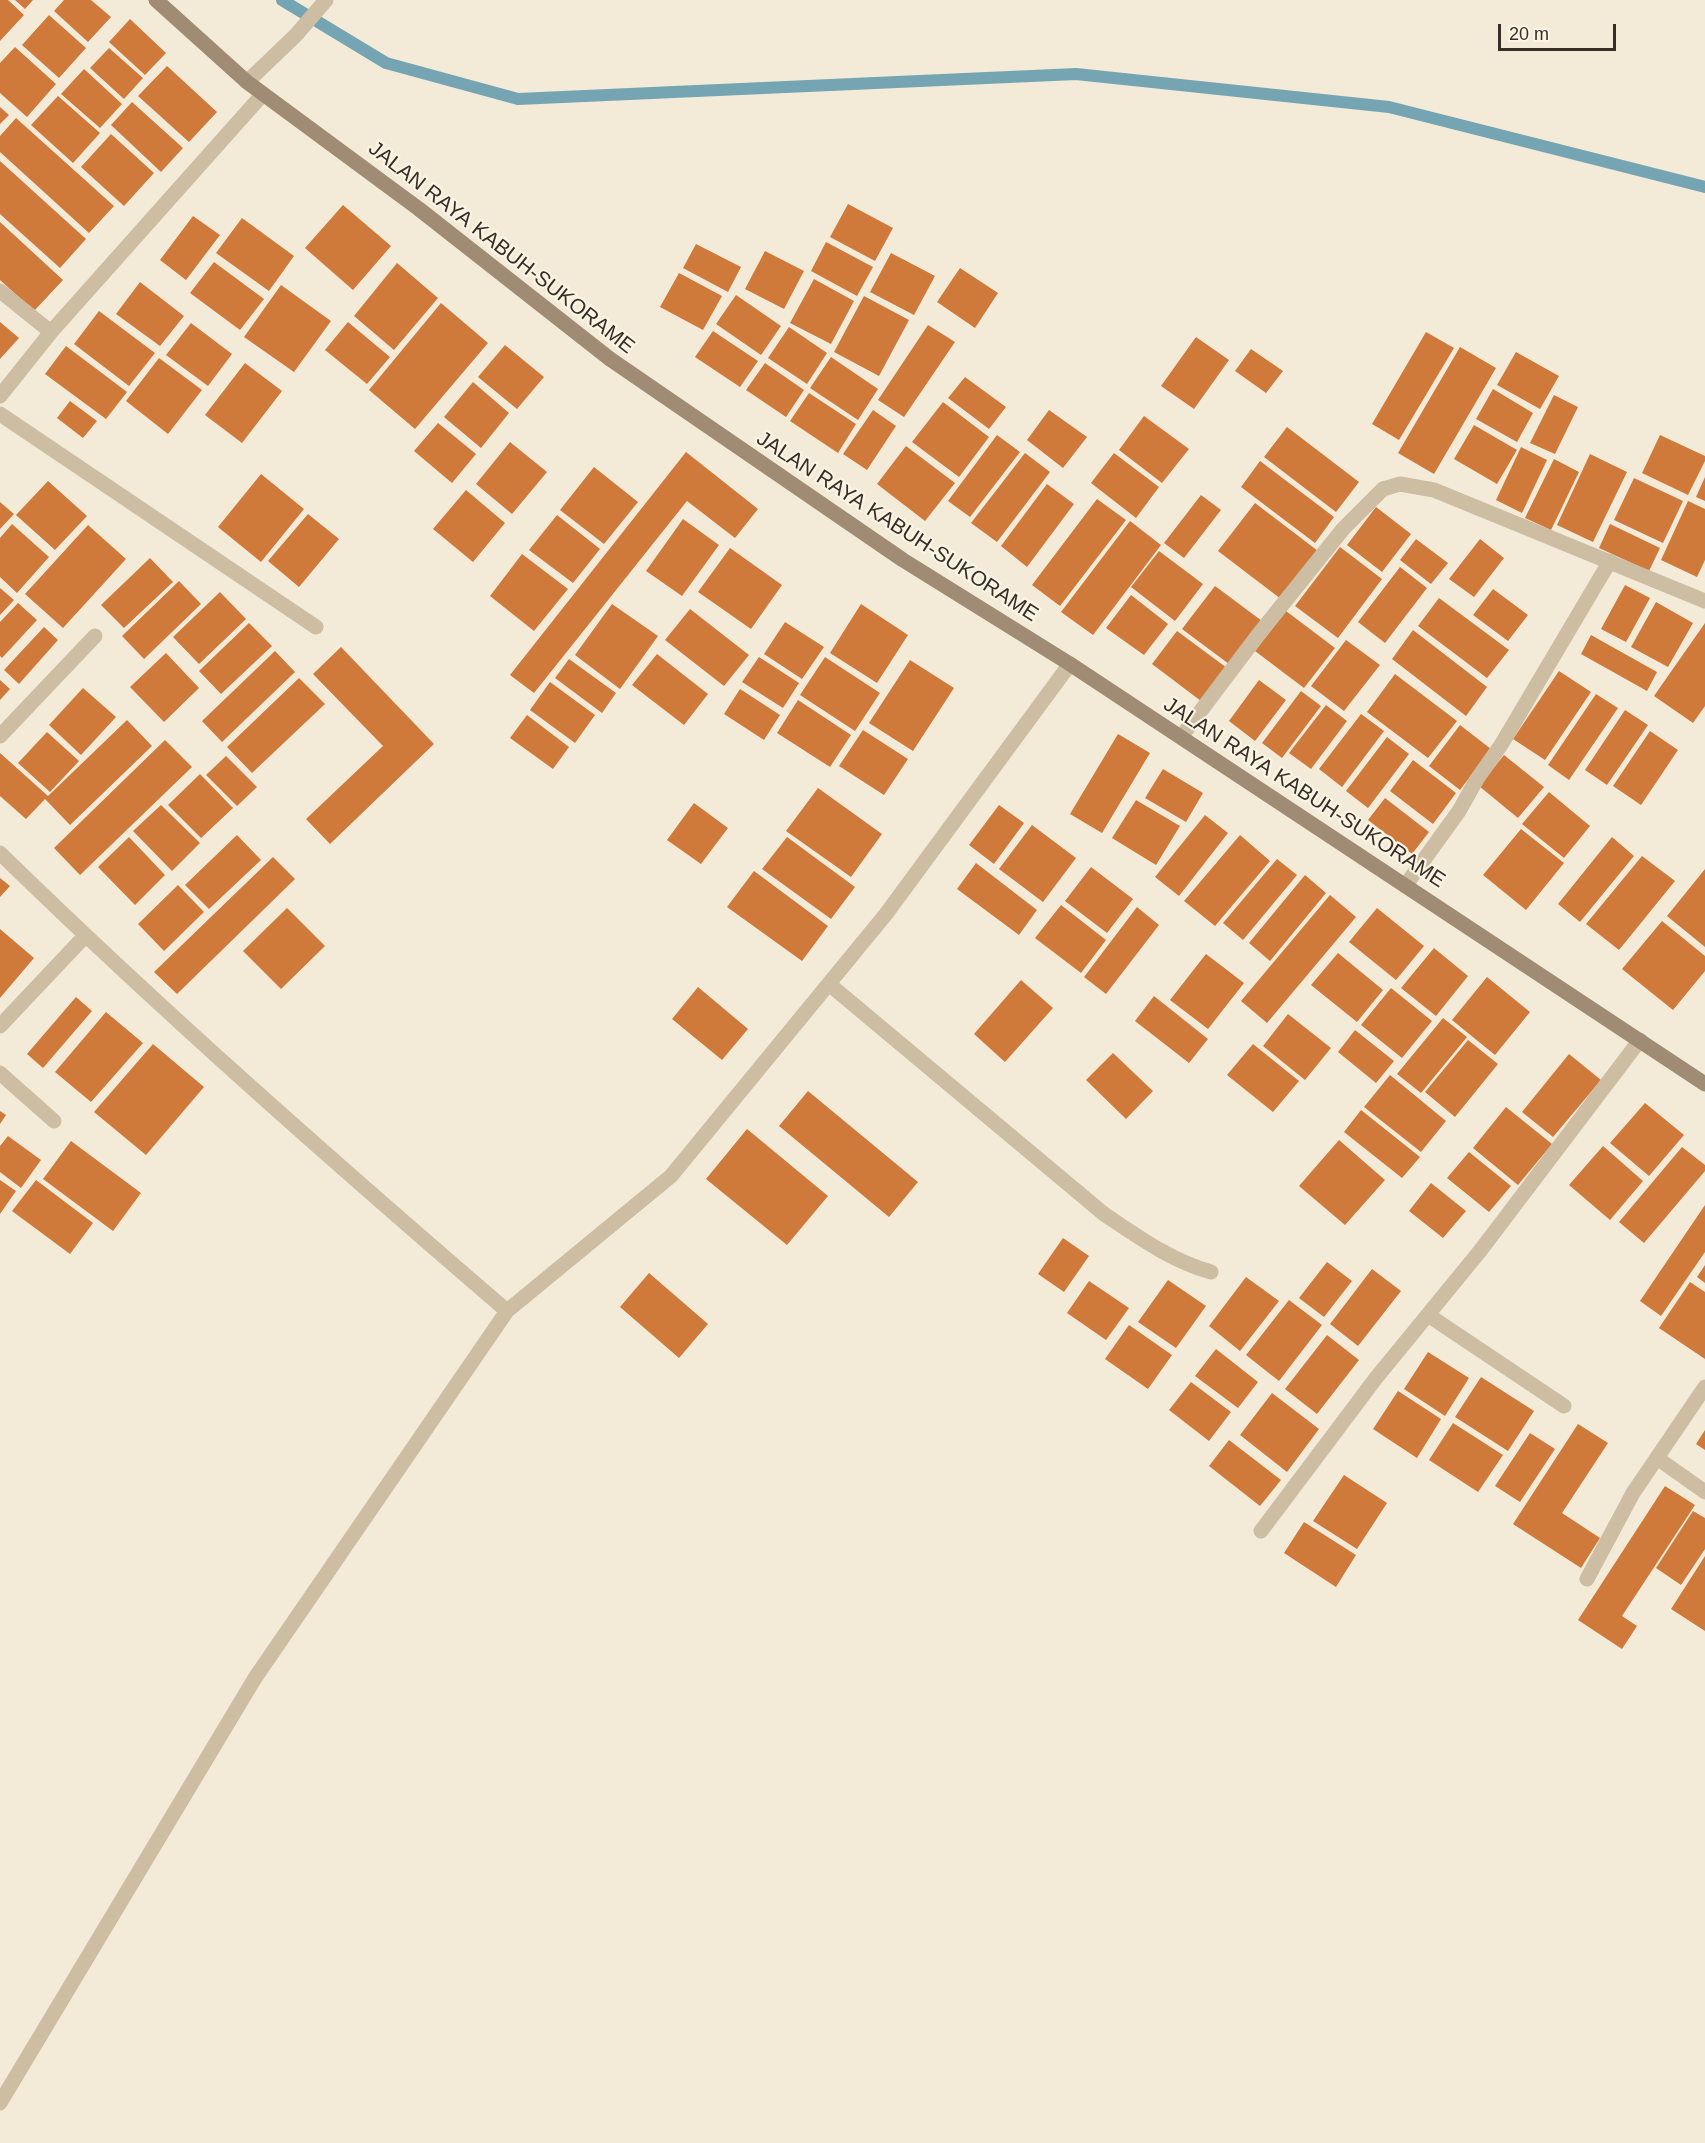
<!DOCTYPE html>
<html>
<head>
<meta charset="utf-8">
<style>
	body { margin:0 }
	#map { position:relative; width:1705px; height:2143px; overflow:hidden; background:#f3ebd8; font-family:Helvetica,sans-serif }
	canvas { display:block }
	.scale { position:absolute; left:1498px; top:24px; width:118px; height:27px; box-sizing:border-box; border:3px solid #372e26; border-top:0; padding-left:8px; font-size:18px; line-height:21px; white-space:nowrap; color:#372e26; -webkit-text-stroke:4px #fbf4e5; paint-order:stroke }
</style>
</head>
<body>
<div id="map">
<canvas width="1705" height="2143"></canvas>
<div class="scale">20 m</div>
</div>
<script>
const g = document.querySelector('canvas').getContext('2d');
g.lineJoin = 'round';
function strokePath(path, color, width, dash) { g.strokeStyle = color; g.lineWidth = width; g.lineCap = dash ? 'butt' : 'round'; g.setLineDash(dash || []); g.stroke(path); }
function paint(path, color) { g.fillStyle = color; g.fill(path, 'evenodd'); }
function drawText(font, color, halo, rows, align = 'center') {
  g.font = font + ' Helvetica,sans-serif'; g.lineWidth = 4.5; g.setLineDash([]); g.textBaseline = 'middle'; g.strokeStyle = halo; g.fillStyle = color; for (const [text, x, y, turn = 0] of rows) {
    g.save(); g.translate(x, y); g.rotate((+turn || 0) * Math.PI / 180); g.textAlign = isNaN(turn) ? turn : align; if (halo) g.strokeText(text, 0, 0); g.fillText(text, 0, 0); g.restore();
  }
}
const stream = new Path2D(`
	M 282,0 L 386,63 L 518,99 L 1076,74 L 1389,107 L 1705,187`);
const building = new Path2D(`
	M 0,0 L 8,0 L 24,15 L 0,41 Z
	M 15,0 L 33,0 L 25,9 Z
	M 64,0 L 91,0 L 111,17 L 88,42 L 54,11 Z
	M 49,15 L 86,48 L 59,78 L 22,45 Z
	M 130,19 L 166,53 L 145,75 L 109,42 Z
	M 15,47 L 56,84 L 27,117 L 0,93 L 0,63 Z
	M 109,48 L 143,78 L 124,99 L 90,68 Z
	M 167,66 L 217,112 L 189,142 L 138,96 Z
	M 84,69 L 122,104 L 100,128 L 61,94 Z
	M 58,96 L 100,133 L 73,163 L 31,125 Z
	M 132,102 L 183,148 L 161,172 L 111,125 Z
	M 0,107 L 9,115 L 0,124 Z
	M 16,118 L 114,206 L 89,233 L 0,152 L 0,136 Z
	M 111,134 L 154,173 L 124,206 L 81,167 Z
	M 0,161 L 86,239 L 60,268 L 0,214 Z
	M 848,204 L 893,228 L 875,261 L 830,237 Z
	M 343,205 L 391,246 L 353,290 L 305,248 Z
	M 193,216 L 220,235 L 186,280 L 160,260 Z
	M 242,218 L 294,256 L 269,291 L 216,253 Z
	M 0,222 L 63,280 L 34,311 L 0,280 Z
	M 826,242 L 873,267 L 857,296 L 811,271 Z
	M 696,244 L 741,267 L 728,292 L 683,268 Z
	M 765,251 L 804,271 L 784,309 L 745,289 Z
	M 891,253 L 935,276 L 914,315 L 870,292 Z
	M 214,262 L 264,299 L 240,330 L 190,293 Z
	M 397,263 L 438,298 L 394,350 L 354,316 Z
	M 960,268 L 998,293 L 975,328 L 937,302 Z
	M 679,273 L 722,296 L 703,330 L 660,307 Z
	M 814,279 L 854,301 L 831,344 L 790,323 Z
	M 140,282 L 184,316 L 160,346 L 116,314 Z
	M 281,285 L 331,321 L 294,372 L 244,337 Z
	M 736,295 L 781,326 L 761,355 L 716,324 Z
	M 864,296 L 909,320 L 879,376 L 834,352 Z
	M 441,303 L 488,343 L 415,429 L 369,390 Z
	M 99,311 L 155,353 L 129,386 L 74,344 Z
	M 0,322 L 19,338 L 0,359 Z
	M 348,322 L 390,357 L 367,384 L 325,350 Z
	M 191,323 L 232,354 L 208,386 L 166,355 Z
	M 928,325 L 955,342 L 904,417 L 878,400 Z
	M 789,327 L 827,353 L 807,384 L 768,358 Z
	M 713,331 L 758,361 L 740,387 L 695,357 Z
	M 1426,332 L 1454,348 L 1399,440 L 1372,424 Z
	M 1196,337 L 1229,360 L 1194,409 L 1161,386 Z
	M 505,345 L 544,377 L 517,409 L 478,377 Z
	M 66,346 L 127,392 L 106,419 L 45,374 Z
	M 1460,347 L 1496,368 L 1434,474 L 1398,453 Z
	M 1251,349 L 1283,371 L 1266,393 L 1235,371 Z
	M 1516,352 L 1559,376 L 1540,409 L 1497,385 Z
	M 831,357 L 878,389 L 858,420 L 810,388 Z
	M 159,358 L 202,390 L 168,434 L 126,401 Z
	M 245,363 L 282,391 L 242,443 L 205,415 Z
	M 765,363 L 804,390 L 786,417 L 746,390 Z
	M 965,377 L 1006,407 L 989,429 L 948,398 Z
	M 473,382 L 509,413 L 481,448 L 444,417 Z
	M 1493,389 L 1533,413 L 1517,442 L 1476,419 Z
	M 809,393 L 856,424 L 838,453 L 790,421 Z
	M 1554,395 L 1578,407 L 1555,454 L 1530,443 Z
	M 70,401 L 97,421 L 83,438 L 57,418 Z
	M 943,402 L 989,437 L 959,477 L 912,442 Z
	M 873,410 L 896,426 L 867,470 L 843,454 Z
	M 1049,410 L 1087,437 L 1063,468 L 1027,440 Z
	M 1144,416 L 1189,449 L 1162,483 L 1119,450 Z
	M 438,423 L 476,454 L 452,483 L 414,451 Z
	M 1474,425 L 1517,450 L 1497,484 L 1454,459 Z
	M 1287,427 L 1359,482 L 1336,512 L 1264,457 Z
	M 997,435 L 1020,452 L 970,517 L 948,501 Z
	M 1660,435 L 1705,456 L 1705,461 L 1688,495 L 1642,473 Z
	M 510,442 L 547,472 L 512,514 L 476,484 Z
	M 906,446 L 955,483 L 925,521 L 877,484 Z
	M 1521,447 L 1547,460 L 1522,513 L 1496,500 Z
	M 686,452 L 758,509 L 735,538 L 687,501 L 534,693 L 510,675 Z
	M 1025,453 L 1050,472 L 997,542 L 971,523 Z
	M 1114,453 L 1159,487 L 1136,518 L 1091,483 Z
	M 1590,454 L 1627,472 L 1593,542 L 1557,525 Z
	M 1554,459 L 1579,472 L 1551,530 L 1525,518 Z
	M 1260,461 L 1334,517 L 1315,543 L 1241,487 Z
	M 594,467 L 638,502 L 604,544 L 560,510 Z
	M 261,474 L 304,509 L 261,562 L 218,527 Z
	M 1705,477 L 1705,501 L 1696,497 Z
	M 1634,478 L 1683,501 L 1663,543 L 1614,520 Z
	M 48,481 L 87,516 L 55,550 L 16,515 Z
	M 1047,484 L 1074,504 L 1027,567 L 1001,546 Z
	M 466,490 L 505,523 L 473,562 L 433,529 Z
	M 1201,495 L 1221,510 L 1184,558 L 1164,543 Z
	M 1097,499 L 1126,520 L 1060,606 L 1032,585 Z
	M 1688,501 L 1705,509 L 1705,560 L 1697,577 L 1661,560 Z
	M 0,502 L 14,514 L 0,529 Z
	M 1255,503 L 1318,551 L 1281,599 L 1218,551 Z
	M 1376,507 L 1411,534 L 1382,572 L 1347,545 Z
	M 308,514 L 339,539 L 299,587 L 268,561 Z
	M 557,515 L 600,549 L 573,583 L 529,550 Z
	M 683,519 L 719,545 L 682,596 L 646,571 Z
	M 1130,521 L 1161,545 L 1093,635 L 1061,612 Z
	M 12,524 L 49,557 L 17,593 L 0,577 L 0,538 Z
	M 1610,524 L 1660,548 L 1649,571 L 1599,548 Z
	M 88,525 L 126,559 L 63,628 L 25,594 Z
	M 1416,539 L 1448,563 L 1431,584 L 1400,560 Z
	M 1480,539 L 1504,558 L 1474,597 L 1449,579 Z
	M 1340,547 L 1382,579 L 1338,638 L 1295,606 Z
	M 730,548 L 782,585 L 751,629 L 698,592 Z
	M 1159,551 L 1203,584 L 1175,621 L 1131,587 Z
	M 522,554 L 568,589 L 534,631 L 490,596 Z
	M 150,558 L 173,582 L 124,628 L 101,605 Z
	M 1400,567 L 1427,588 L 1385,643 L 1358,622 Z
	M 179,581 L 201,604 L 144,659 L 122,636 Z
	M 1625,585 L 1650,598 L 1626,642 L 1601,629 Z
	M 1215,586 L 1262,621 L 1229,664 L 1182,629 Z
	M 0,588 L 14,600 L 0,615 Z
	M 1493,589 L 1528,615 L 1508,641 L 1473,615 Z
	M 220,592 L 246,619 L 199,664 L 173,637 Z
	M 1131,595 L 1168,624 L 1144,655 L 1106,628 Z
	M 1439,598 L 1509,650 L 1487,678 L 1418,626 Z
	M 1656,602 L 1693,623 L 1668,667 L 1631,647 Z
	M 18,603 L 37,620 L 2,658 L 0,656 L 0,622 Z
	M 612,604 L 658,636 L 620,689 L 575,655 Z
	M 861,604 L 908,635 L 877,683 L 830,653 Z
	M 690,609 L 749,655 L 724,686 L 665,640 Z
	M 1286,611 L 1335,648 L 1304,688 L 1255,651 Z
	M 785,622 L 824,647 L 802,679 L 764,654 Z
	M 249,623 L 272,646 L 221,694 L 199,671 Z
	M 1705,623 L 1705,706 L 1693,723 L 1654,696 Z
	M 44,627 L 58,640 L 19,684 L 4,670 Z
	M 1413,630 L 1487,687 L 1466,716 L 1392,659 Z
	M 1177,631 L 1227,668 L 1201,701 L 1152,664 Z
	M 1591,635 L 1657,672 L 1647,691 L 1581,654 Z
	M 1346,640 L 1380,665 L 1344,711 L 1311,686 Z
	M 341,647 L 434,744 L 330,844 L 306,819 L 383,746 L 313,674 Z
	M 275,651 L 295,672 L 222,742 L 202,721 Z
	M 166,653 L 199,688 L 164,722 L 130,687 Z
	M 657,654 L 708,694 L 684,725 L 632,685 Z
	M 759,657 L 799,683 L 783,708 L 742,682 Z
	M 825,657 L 880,693 L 855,731 L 800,695 Z
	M 569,659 L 616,693 L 602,713 L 555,678 Z
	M 910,660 L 954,688 L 913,751 L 869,723 Z
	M 1559,671 L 1591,692 L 1545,760 L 1513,739 Z
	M 1395,674 L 1457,721 L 1428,758 L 1367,712 Z
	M 299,678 L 325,704 L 252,773 L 227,747 Z
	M 0,680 L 10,689 L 0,700 Z
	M 1259,680 L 1286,700 L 1255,741 L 1229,721 Z
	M 550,682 L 595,715 L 575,743 L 530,710 Z
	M 83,688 L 116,717 L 81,755 L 49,725 Z
	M 740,689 L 780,715 L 764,740 L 724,714 Z
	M 1301,691 L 1321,706 L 1282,758 L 1262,743 Z
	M 1596,694 L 1618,708 L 1569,780 L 1548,765 Z
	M 798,700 L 851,735 L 830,767 L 777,733 Z
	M 1326,705 L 1347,721 L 1311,769 L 1289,753 Z
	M 1625,710 L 1648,725 L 1607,785 L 1585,770 Z
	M 1361,714 L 1384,731 L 1342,787 L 1319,769 Z
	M 527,715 L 569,747 L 553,769 L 510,738 Z
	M 127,720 L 152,746 L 70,825 L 45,799 L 26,819 L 0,796 L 0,753 L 48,796 Z
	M 1460,725 L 1491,749 L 1460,790 L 1429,766 Z
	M 863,730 L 908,759 L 884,795 L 839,766 Z
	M 1650,731 L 1678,750 L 1641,805 L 1613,786 Z
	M 47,732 L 79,761 L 50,792 L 18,763 Z
	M 1118,734 L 1150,753 L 1102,833 L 1070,814 Z
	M 1387,737 L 1409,754 L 1368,808 L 1346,791 Z
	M 165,740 L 192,767 L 80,875 L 54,848 Z
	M 1504,755 L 1544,787 L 1518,818 L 1479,786 Z
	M 226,756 L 257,787 L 237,806 L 206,775 Z
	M 1413,760 L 1456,793 L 1433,824 L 1390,791 Z
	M 1163,769 L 1203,793 L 1186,822 L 1145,798 Z
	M 200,774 L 233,808 L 201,838 L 168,805 Z
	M 818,788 L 882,834 L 851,877 L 786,831 Z
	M 1549,792 L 1590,826 L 1564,858 L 1522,824 Z
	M 1385,798 L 1429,832 L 1412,854 L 1368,820 Z
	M 1136,800 L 1180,826 L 1156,865 L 1112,838 Z
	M 694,803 L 728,828 L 701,864 L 667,840 Z
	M 161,805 L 200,843 L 172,871 L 133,831 Z
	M 999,805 L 1024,823 L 994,864 L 969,845 Z
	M 1205,815 L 1228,833 L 1179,896 L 1155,877 Z
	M 1032,825 L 1076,858 L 1043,902 L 999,869 Z
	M 1521,829 L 1564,863 L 1526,910 L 1483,875 Z
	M 237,835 L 261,860 L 209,909 L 185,885 Z
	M 1240,835 L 1270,861 L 1215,926 L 1184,901 Z
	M 129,837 L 165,875 L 135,905 L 98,867 Z
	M 787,837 L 855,887 L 831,919 L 762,869 Z
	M 1612,837 L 1634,856 L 1580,922 L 1558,904 Z
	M 1642,856 L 1675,881 L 1619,950 L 1586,924 Z
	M 273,857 L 295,879 L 177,994 L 154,972 Z
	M 1277,859 L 1297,875 L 1243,940 L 1223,923 Z
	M 976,863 L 1037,910 L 1019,935 L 957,889 Z
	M 1091,867 L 1133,899 L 1107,933 L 1065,901 Z
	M 1705,869 L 1705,947 L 1667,916 Z
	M 754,871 L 828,926 L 802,961 L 727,907 Z
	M 1305,875 L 1326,893 L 1270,961 L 1249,943 Z
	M 0,878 L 10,886 L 0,897 Z
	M 178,885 L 204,912 L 164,951 L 138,924 Z
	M 1330,895 L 1356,917 L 1267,1023 L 1241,1001 Z
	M 1061,905 L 1106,940 L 1081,973 L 1035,938 Z
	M 1137,907 L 1159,925 L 1106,994 L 1084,977 Z
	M 287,908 L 325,946 L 281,989 L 243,951 Z
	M 1377,908 L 1424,946 L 1396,980 L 1349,942 Z
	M 1662,921 L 1705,956 L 1705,971 L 1673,1010 L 1622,969 Z
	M 0,929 L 34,958 L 0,998 Z
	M 1434,948 L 1468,976 L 1436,1016 L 1401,988 Z
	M 1338,953 L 1383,990 L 1357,1022 L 1311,985 Z
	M 1206,954 L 1244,983 L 1208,1029 L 1170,1000 Z
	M 1487,977 L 1530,1012 L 1495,1055 L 1452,1020 Z
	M 1021,980 L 1053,1008 L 1005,1062 L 974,1034 Z
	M 698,987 L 748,1029 L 722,1060 L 672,1019 Z
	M 1391,988 L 1432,1021 L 1402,1058 L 1361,1025 Z
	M 1154,996 L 1208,1039 L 1189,1063 L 1135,1021 Z
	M 76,997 L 92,1011 L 43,1068 L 27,1054 Z
	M 106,1012 L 143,1043 L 91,1102 L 55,1072 Z
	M 1288,1014 L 1331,1048 L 1305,1080 L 1263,1046 Z
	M 1443,1018 L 1467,1037 L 1421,1093 L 1397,1074 Z
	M 1355,1030 L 1394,1061 L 1376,1083 L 1338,1052 Z
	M 1468,1040 L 1498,1064 L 1455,1117 L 1425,1092 Z
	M 153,1044 L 204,1087 L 146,1155 L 94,1112 Z
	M 1253,1044 L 1299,1081 L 1273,1112 L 1227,1075 Z
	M 1113,1053 L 1153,1091 L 1126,1119 L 1086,1080 Z
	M 1569,1054 L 1601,1080 L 1553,1137 L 1522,1112 Z
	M 1390,1075 L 1446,1121 L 1421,1152 L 1364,1107 Z
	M 808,1091 L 918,1182 L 889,1217 L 779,1126 Z
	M 1645,1103 L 1684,1135 L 1649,1176 L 1610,1143 Z
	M 1506,1107 L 1552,1144 L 1518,1185 L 1473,1148 Z
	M 1361,1110 L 1420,1157 L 1402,1178 L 1344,1132 Z
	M 0,1111 L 6,1115 L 0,1124 Z
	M 747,1129 L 828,1196 L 787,1245 L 706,1179 Z
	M 8,1136 L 41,1160 L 21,1188 L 0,1172 L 0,1146 Z
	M 1339,1140 L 1385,1180 L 1345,1225 L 1299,1186 Z
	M 71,1141 L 141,1193 L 113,1231 L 43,1179 Z
	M 1603,1146 L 1643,1181 L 1610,1220 L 1569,1185 Z
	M 1682,1147 L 1705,1165 L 1705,1171 L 1644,1243 L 1619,1222 Z
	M 1469,1152 L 1511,1186 L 1489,1212 L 1447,1178 Z
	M 0,1180 L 16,1191 L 0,1214 Z
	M 36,1180 L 93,1223 L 70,1254 L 12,1211 Z
	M 1431,1183 L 1466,1211 L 1443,1238 L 1409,1211 Z
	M 1705,1205 L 1705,1252 L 1661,1316 L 1640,1301 Z
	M 1063,1238 L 1089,1256 L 1064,1292 L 1038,1274 Z
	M 1327,1262 L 1352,1281 L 1324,1317 L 1299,1298 Z
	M 1705,1265 L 1705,1283 L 1697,1277 Z
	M 1372,1269 L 1401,1291 L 1358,1346 L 1330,1324 Z
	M 649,1273 L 708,1324 L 679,1358 L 620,1307 Z
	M 1246,1277 L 1279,1301 L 1240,1351 L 1209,1326 Z
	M 1168,1280 L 1206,1306 L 1176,1348 L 1138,1322 Z
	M 1089,1281 L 1129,1308 L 1106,1340 L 1067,1313 Z
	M 1690,1282 L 1705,1292 L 1705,1359 L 1659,1328 Z
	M 1289,1300 L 1322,1325 L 1279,1381 L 1246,1355 Z
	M 1129,1325 L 1172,1355 L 1148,1389 L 1105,1359 Z
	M 1327,1335 L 1359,1360 L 1317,1414 L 1285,1389 Z
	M 1216,1349 L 1258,1382 L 1238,1408 L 1195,1376 Z
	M 1428,1352 L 1469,1378 L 1445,1416 L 1404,1389 Z
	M 1481,1377 L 1534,1411 L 1508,1451 L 1455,1417 Z
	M 1191,1382 L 1231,1412 L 1209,1441 L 1169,1410 Z
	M 1398,1391 L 1441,1419 L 1417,1458 L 1373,1429 Z
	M 1272,1393 L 1319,1429 L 1287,1472 L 1240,1435 Z
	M 1453,1423 L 1503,1455 L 1478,1492 L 1429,1460 Z
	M 1578,1424 L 1608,1443 L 1562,1513 L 1600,1538 L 1581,1568 L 1513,1524 Z
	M 1705,1430 L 1705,1450 L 1696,1444 Z
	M 1530,1433 L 1555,1449 L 1520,1502 L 1495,1486 Z
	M 1229,1440 L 1281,1480 L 1260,1506 L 1209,1466 Z
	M 1344,1475 L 1387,1503 L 1357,1549 L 1313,1521 Z
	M 1665,1486 L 1695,1505 L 1622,1616 L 1637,1626 L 1622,1649 L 1578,1620 Z
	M 1693,1511 L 1705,1518 L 1705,1549 L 1681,1585 L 1656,1568 Z
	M 1304,1522 L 1356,1555 L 1336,1587 L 1284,1553 Z
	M 1705,1556 L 1705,1631 L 1671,1609 Z`);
const street = new Path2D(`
	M 247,82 L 296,35 L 326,0
	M 0,291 L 51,332
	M 0,396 L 51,332 L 263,94
	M 0,414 L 316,627
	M 0,736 L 95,636
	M 1181,737 L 1258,635 L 1343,529 L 1383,489 L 1400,484 L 1434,490 L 1705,601
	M 0,853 C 163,1012 335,1163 507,1311
	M 1405,886 L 1459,811 L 1477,779 L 1501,745 L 1610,561
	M 829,984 L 1104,1214 C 1137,1236 1171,1261 1211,1272
	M 0,1026 L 85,936
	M 0,1073 L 54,1121
	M 1428,1315 L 1564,1406
	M 1657,1458 L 1705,1492
	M 1261,1531 L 1376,1378 L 1480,1251 L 1640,1040
	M 1587,1579 L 1633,1493 L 1705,1387
	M 0,2103 L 255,1678 L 507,1311 L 671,1176 L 886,914 L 1070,664`);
const secondary = new Path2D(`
	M 156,0 L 247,82 L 419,209 L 610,359 L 903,560 L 1070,664 L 1705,1084`);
const streetNames = [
	["JALAN RAYA KABUH-SUKORAME",501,248,38],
	["JALAN RAYA KABUH-SUKORAME",897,527,33],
	["JALAN RAYA KABUH-SUKORAME",1304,793,33]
];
strokePath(stream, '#75a5b2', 12);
paint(building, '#cf793a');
strokePath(street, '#ccbda3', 15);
strokePath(secondary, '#a08c75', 15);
drawText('21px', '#372e26', '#fbf4e5', streetNames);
</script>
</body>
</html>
